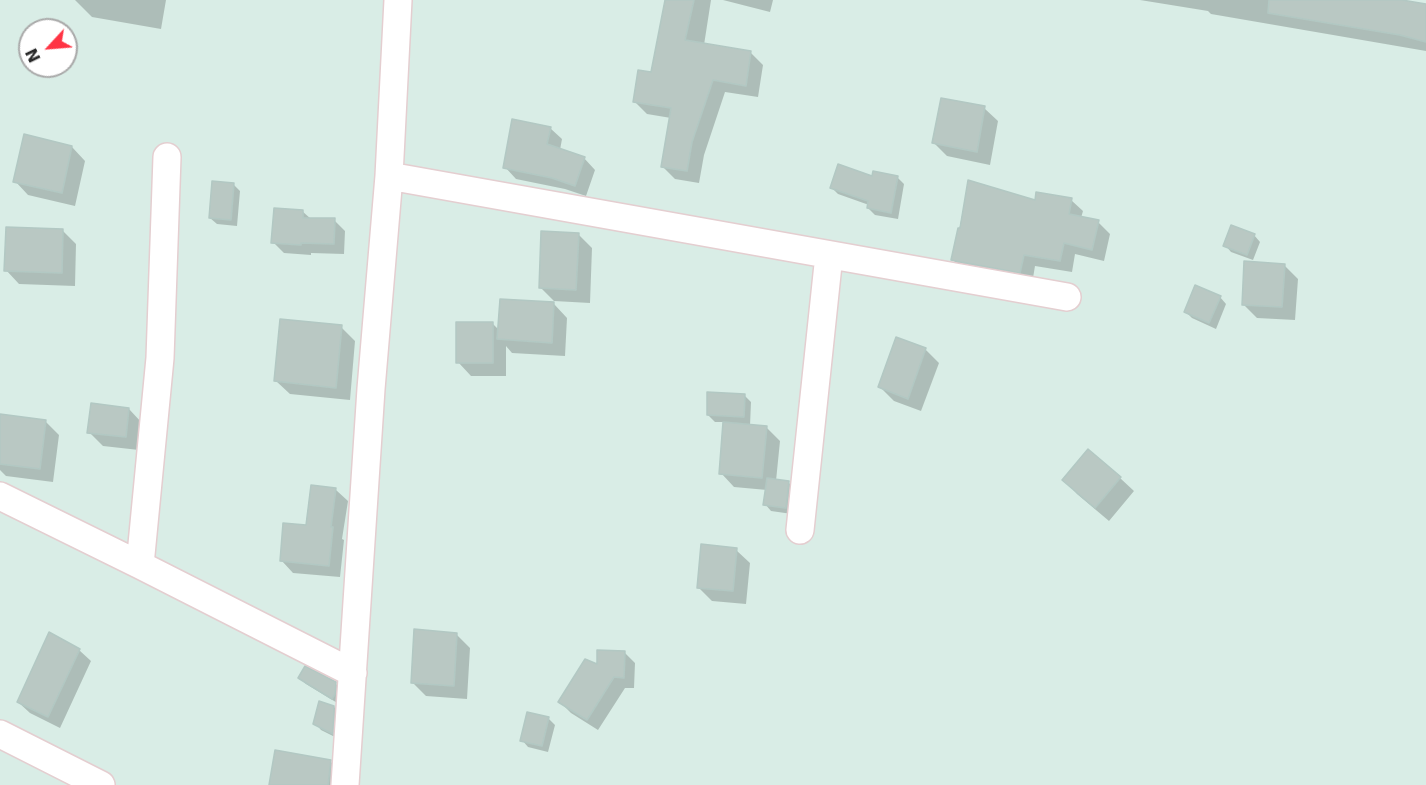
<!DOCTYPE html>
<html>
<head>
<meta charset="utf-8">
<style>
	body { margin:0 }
	#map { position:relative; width:1426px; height:785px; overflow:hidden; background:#d9ede6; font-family:"DejaVu Sans",sans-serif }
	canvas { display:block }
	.north { position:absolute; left:18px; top:18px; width:60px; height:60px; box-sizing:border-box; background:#fff; border:2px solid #a9a9a9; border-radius:50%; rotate:244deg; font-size:16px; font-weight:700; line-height:24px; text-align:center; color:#292929 }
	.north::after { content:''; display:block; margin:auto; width:21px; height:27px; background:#ff3444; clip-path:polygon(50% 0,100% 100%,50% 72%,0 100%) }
</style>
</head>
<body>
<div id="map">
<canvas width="1426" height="785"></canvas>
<div class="north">N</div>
</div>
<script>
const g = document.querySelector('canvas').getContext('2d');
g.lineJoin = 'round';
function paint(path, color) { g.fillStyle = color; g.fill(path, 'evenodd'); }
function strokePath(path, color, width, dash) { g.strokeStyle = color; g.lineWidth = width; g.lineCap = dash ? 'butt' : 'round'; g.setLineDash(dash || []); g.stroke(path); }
const shadow = new Path2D(`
	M 75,0 L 166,0 L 161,29 L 92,17 Z
	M 674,0 L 711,0 L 704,45 L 750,52 L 763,65 L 758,97 L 725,92 L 704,155 L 699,183 L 675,179 L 663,167 L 671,118 L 647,114 L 635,102 L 652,74 Z
	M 723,0 L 773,0 L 770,12 Z
	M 1140,0 L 1383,0 L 1426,11 L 1426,51 L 1211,14 L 1208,11 Z
	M 984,108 L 998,121 L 990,165 L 947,156 L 934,143 Z
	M 550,128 L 562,139 L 560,150 L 584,158 L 595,170 L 586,196 L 565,189 L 516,179 L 505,167 Z
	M 72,147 L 85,161 L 75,206 L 28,195 L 15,181 Z
	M 897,177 L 904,184 L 898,219 L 875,215 L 868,208 L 869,205 L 838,194 L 832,188 L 874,178 Z
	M 969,181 L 1036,202 L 1071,200 L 1083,211 L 1081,218 L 1098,222 L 1110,234 L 1104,261 L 1075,254 L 1072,272 L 1035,266 L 1032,284 L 965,272 L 953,260 Z
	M 233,184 L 240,191 L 237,226 L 217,224 L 210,218 Z
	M 302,211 L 311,219 L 334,220 L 345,231 L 344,254 L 311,253 L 311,255 L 284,253 L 273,242 Z
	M 62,230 L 76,244 L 75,286 L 19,284 L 6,270 Z
	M 578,234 L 592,248 L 590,303 L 554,301 L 541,288 Z
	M 1254,235 L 1260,242 L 1253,260 L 1231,252 L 1225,245 Z
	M 1284,265 L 1298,279 L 1295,320 L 1257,318 L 1243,304 Z
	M 1220,297 L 1226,304 L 1216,329 L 1192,318 L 1185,311 Z
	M 554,304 L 567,318 L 565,356 L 512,353 L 506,346 L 506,376 L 471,376 L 458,362 L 492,323 L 499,330 Z
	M 341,327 L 355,341 L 350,400 L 290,394 L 276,381 Z
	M 925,349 L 939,363 L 921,411 L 894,401 L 880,387 Z
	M 744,395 L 751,402 L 750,426 L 766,427 L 780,441 L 776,481 L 789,483 L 795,489 L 792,514 L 771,511 L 765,504 L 767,490 L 734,487 L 721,473 L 725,422 L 715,422 L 708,415 Z
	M 129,409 L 142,423 L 139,450 L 103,446 L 89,432 Z
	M 0,415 L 45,421 L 59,435 L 53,482 L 6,476 L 0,470 Z
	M 1120,478 L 1134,491 L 1109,521 L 1077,494 L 1064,480 Z
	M 336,490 L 348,501 L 342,539 L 344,540 L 340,577 L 293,573 L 282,561 Z
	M 736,550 L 750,563 L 746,604 L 712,601 L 698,587 Z
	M 456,634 L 470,648 L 467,699 L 426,696 L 412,682 Z
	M 79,650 L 91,661 L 60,728 L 30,713 L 18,702 Z
	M 624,652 L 635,663 L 634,688 L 625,688 L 598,730 L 571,713 L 560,702 L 598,666 Z
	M 300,678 L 335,683 L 342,690 L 339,704 L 306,684 Z
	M 334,707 L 340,714 L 339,739 L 321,730 L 315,723 Z
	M 548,718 L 555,725 L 548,752 L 528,747 L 522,740 Z
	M 330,761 L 344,775 L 342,785 L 271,785 Z`);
const building = new Path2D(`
	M 665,0 L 694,0 L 685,40 L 751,51 L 746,86 L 713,80 L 692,142 L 687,171 L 661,167 L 671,108 L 633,102 L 638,70 L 651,72 Z
	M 1269,0 L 1402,0 L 1426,4 L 1426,42 L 1400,35 L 1268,13 Z
	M 941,98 L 985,106 L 977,152 L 932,143 Z
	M 512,119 L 551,127 L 547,144 L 585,157 L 575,186 L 552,178 L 503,168 Z
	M 24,134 L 72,146 L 62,193 L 13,182 Z
	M 838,164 L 872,176 L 873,171 L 898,176 L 891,213 L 867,208 L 868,201 L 830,188 Z
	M 968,180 L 1035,200 L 1036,192 L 1072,198 L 1069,214 L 1099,220 L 1092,250 L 1064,243 L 1060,261 L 1024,255 L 1020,273 L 951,260 L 958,228 L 960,228 Z
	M 212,181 L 234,183 L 231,220 L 209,218 Z
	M 274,208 L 303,210 L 303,218 L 335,218 L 334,244 L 301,243 L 301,245 L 271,243 Z
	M 1231,225 L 1255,234 L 1247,255 L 1223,246 Z
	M 6,227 L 63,229 L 62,273 L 4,271 Z
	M 541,231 L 579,233 L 576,290 L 539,288 Z
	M 1244,261 L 1285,264 L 1282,307 L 1242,305 Z
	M 1195,285 L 1221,296 L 1209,323 L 1184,312 Z
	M 500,299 L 554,302 L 552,343 L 497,339 Z
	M 280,319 L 342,325 L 336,388 L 274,381 Z
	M 456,322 L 493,322 L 493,363 L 456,363 Z
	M 896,337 L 926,348 L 908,399 L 878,387 Z
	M 707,392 L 745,394 L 744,417 L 707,415 Z
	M 91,403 L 129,408 L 126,437 L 87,433 Z
	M 0,414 L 46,420 L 40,469 L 0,464 Z
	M 723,422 L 767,426 L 762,478 L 719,474 Z
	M 1088,449 L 1121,477 L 1095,508 L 1062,480 Z
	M 767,478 L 789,481 L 786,508 L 763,505 Z
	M 311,485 L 336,488 L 331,527 L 333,527 L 329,566 L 280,561 L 283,523 L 306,525 Z
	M 701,544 L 737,548 L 733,591 L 697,588 Z
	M 414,629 L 457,633 L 454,686 L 411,683 Z
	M 49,632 L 80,649 L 48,717 L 17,702 Z
	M 597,650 L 625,651 L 624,678 L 614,677 L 587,720 L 558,702 L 585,659 L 597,664 Z
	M 305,666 L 336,682 L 335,694 L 332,699 L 298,678 Z
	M 319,701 L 334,706 L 333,734 L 313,724 Z
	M 527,712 L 549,717 L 542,746 L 520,741 Z
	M 275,750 L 331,760 L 328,785 L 269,785 Z`);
const minor = new Path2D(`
	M 389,176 L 1067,297
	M 0,496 L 140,565 L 353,673
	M 800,530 L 829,255
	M 140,565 L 160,358 L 167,157
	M 0,734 L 101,785
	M 345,785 L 371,389 L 389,176 L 398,0`);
paint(shadow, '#0003');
paint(building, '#b9c8c3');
strokePath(building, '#b2c8c3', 1.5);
strokePath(minor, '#e4ced0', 30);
strokePath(minor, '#fff', 27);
</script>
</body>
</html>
